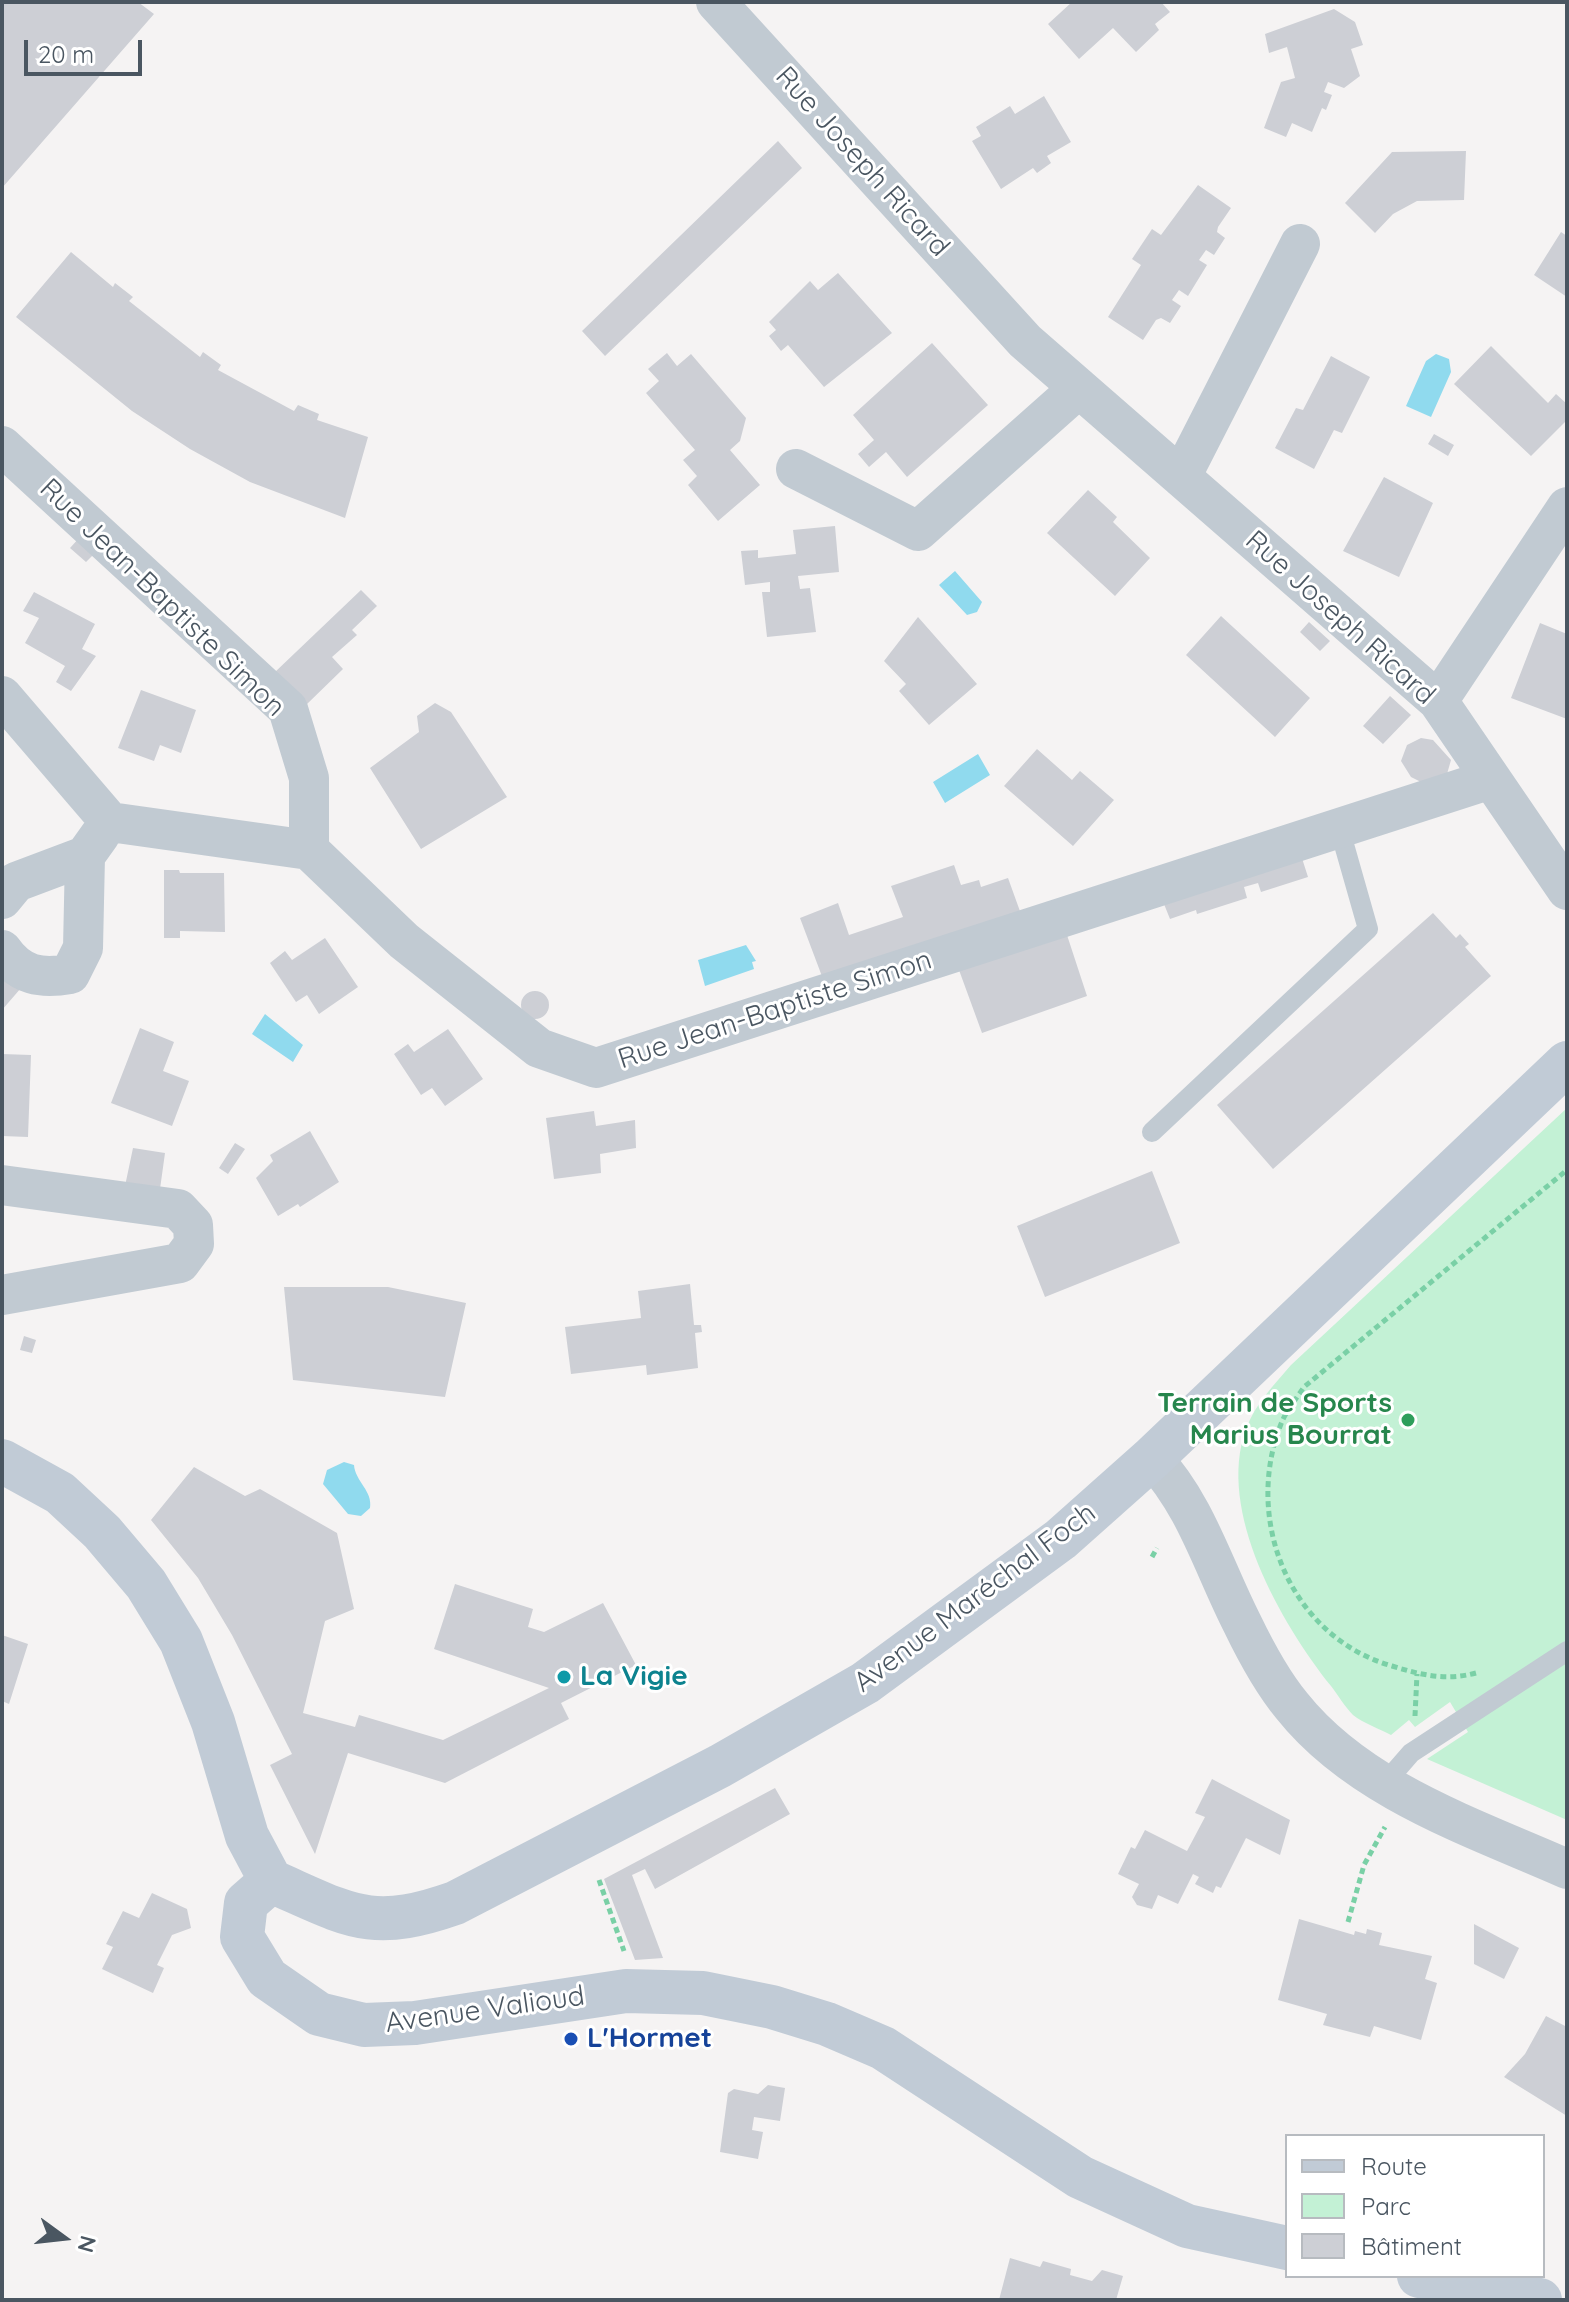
<!DOCTYPE html>
<html>
<head>
<meta charset="utf-8">
<style>
	body { margin:0 }
	#map { position:relative; width:1569px; height:2302px; overflow:hidden; background:#f5f3f3; font-family:Quicksand,sans-serif }
	canvas { display:block }
	.frame { position:absolute; inset:0; border:4px solid #4a5661; pointer-events:none }
	.legend { position:absolute; left:1285px; top:2134px; width:260px; height:144px; box-sizing:border-box; background:#fff; border:2px solid #b7bbc0; margin:0; padding:10px 14px; list-style:none; font-size:24px; color:#4a5661 }
	.legend li { display:flex; align-items:center; gap:16px; height:40px }
	.legend b { width:40px; border:2px solid #b7bbc0 }
	.north { position:absolute; left:24px; top:2198px; width:80px; height:80px; -webkit-text-stroke:6px #fff; paint-order:stroke; rotate:105deg; font-size:22px; font-weight:700; line-height:32px; text-align:center; color:#4a5661 }
	.north::after { content:''; display:block; margin:auto; width:28px; height:36px; background:#4a5661; clip-path:polygon(50% 0,100% 100%,50% 72%,0 100%) }
	.scale { position:absolute; left:24px; top:40px; width:118px; height:36px; box-sizing:border-box; border:4px solid #4a5661; border-top:0; padding-left:10px; font-size:24px; line-height:28px; white-space:nowrap; color:#4a5661; -webkit-text-stroke:6px #fff; paint-order:stroke }
</style>
</head>
<body>
<div id="map">
<canvas width="1569" height="2302"></canvas>
<div class="frame"></div>
<ul class="legend">
<li><b style="height:10px;background:#c1cbd6"></b>Route</li>
<li><b style="height:22px;background:#c3f1d5"></b>Parc</li>
<li><b style="height:22px;background:#cdcfd5"></b>Bâtiment</li>
</ul>
<div class="north">N</div>
<div class="scale">20 m</div>
</div>
<script>
const g = document.querySelector('canvas').getContext('2d');
g.lineJoin = 'round';
function paint(path, color) { g.fillStyle = color; g.fill(path, 'evenodd'); }
function strokePath(path, color, width, dash) { g.strokeStyle = color; g.lineWidth = width; g.lineCap = dash ? 'butt' : 'round'; g.setLineDash(dash || []); g.stroke(path); }
function drawText(font, color, halo, rows, align = 'center') {
  g.font = font + ' Quicksand,sans-serif'; g.lineWidth = 6; g.setLineDash([]); g.textBaseline = 'middle'; g.strokeStyle = halo; g.fillStyle = color; for (const [text, x, y, turn = 0] of rows) {
    g.save(); g.translate(x, y); g.rotate((+turn || 0) * Math.PI / 180); g.textAlign = isNaN(turn) ? turn : align; if (halo) g.strokeText(text, 0, 0); g.fillText(text, 0, 0); g.restore();
  }
}
const green = new Path2D(`
	M 1567,1108 L 1567,1820 L 1427,1759 L 1468,1732 L 1450,1702 L 1415,1727 L 1409,1720 L 1391,1735 C 1380,1729 1363,1723 1353,1715 C 1345,1707 1338,1695 1331,1686 C 1281,1623 1216,1511 1246,1429 C 1255,1404 1274,1385 1291,1365 Z`);
const water = new Path2D(`
	M 1436,354 L 1449,359 L 1451,372 L 1431,417 L 1406,406 L 1426,361 Z
	M 955,571 L 982,602 L 977,612 L 967,615 L 939,585 Z
	M 978,754 L 990,775 L 945,803 L 933,782 Z
	M 746,945 L 756,961 L 752,962 L 754,969 L 705,986 L 698,960 Z
	M 265,1014 L 303,1045 L 293,1062 L 252,1034 Z
	M 344,1462 L 354,1465 C 355,1481 373,1491 370,1508 L 361,1516 L 348,1514 L 323,1484 L 327,1470 Z`);
const building = new Path2D(`
	M 2,2 L 138,2 L 154,14 L 2,188 Z
	M 1072,2 L 1161,2 L 1170,12 L 1155,24 L 1159,30 L 1136,52 L 1113,28 L 1079,59 L 1048,24 Z
	M 1334,9 L 1355,22 L 1363,45 L 1351,49 L 1360,76 L 1344,88 L 1328,82 L 1324,92 L 1332,95 L 1326,110 L 1322,108 L 1312,132 L 1292,123 L 1286,137 L 1264,128 L 1281,82 L 1295,78 L 1287,47 L 1269,53 L 1265,34 Z
	M 1044,96 L 1071,142 L 1047,156 L 1051,163 L 1037,173 L 1033,168 L 1001,189 L 972,141 L 981,136 L 976,127 L 1010,106 L 1015,114 Z
	M 778,141 L 802,168 L 605,356 L 582,331 Z
	M 1466,151 L 1464,200 L 1417,201 L 1393,214 L 1375,233 L 1345,203 L 1392,152 Z
	M 1198,185 L 1231,208 L 1218,227 L 1217,232 L 1225,238 L 1214,255 L 1206,250 L 1199,260 L 1207,265 L 1188,296 L 1179,290 L 1172,300 L 1181,306 L 1170,323 L 1161,318 L 1156,320 L 1143,340 L 1108,317 L 1141,265 L 1132,259 L 1152,229 L 1161,235 Z
	M 1561,232 L 1567,236 L 1567,297 L 1534,275 Z
	M 71,252 L 113,287 L 115,283 L 133,297 L 129,301 L 200,357 L 203,352 L 221,365 L 218,370 L 294,411 L 298,405 L 319,414 L 317,420 L 368,437 L 345,518 L 250,482 L 190,449 L 132,411 L 16,317 Z
	M 838,273 L 892,333 L 824,387 L 788,345 L 781,351 L 769,336 L 776,330 L 769,322 L 810,281 L 818,290 Z
	M 932,343 L 988,405 L 907,477 L 886,452 L 869,467 L 858,454 L 874,440 L 853,415 Z
	M 1491,346 L 1548,403 L 1556,394 L 1567,404 L 1567,420 L 1531,456 L 1454,384 Z
	M 667,353 L 677,366 L 691,354 L 746,418 L 740,441 L 730,450 L 760,485 L 718,521 L 688,485 L 697,476 L 683,460 L 695,450 L 646,393 L 659,381 L 648,369 Z
	M 1331,356 L 1370,377 L 1342,433 L 1334,430 L 1314,469 L 1275,448 L 1296,408 L 1303,410 Z
	M 1434,434 L 1454,445 L 1448,456 L 1428,444 Z
	M 1384,477 L 1433,503 L 1399,577 L 1343,551 Z
	M 1088,490 L 1117,517 L 1113,522 L 1150,558 L 1115,596 L 1047,533 Z
	M 835,526 L 839,572 L 798,576 L 800,589 L 810,588 L 816,632 L 767,637 L 762,592 L 770,592 L 770,582 L 745,585 L 741,551 L 758,550 L 758,558 L 796,554 L 793,530 Z
	M 80,537 L 96,552 L 86,562 L 70,548 Z
	M 361,590 L 377,606 L 352,630 L 357,635 L 332,657 L 343,669 L 306,705 L 274,673 Z
	M 34,592 L 95,624 L 82,649 L 96,656 L 71,691 L 56,682 L 65,666 L 25,643 L 39,618 L 23,611 Z
	M 1221,616 L 1310,698 L 1275,737 L 1186,655 Z
	M 918,617 L 977,684 L 929,725 L 899,691 L 906,684 L 884,661 Z
	M 1309,622 L 1330,641 L 1320,651 L 1300,632 Z
	M 1540,623 L 1567,634 L 1567,719 L 1511,698 Z
	M 141,690 L 196,710 L 181,753 L 160,745 L 154,761 L 118,748 Z
	M 1390,696 L 1411,715 L 1383,744 L 1363,726 Z
	M 435,703 L 451,712 L 507,797 L 421,849 L 370,768 L 419,732 L 417,716 Z
	M 1421,738 L 1433,740 L 1451,760 L 1447,774 L 1421,782 L 1411,777 L 1401,761 L 1407,745 Z
	M 1037,749 L 1072,780 L 1080,771 L 1114,800 L 1073,846 L 1004,786 Z
	M 1300,852 L 1308,877 L 1261,892 L 1258,883 L 1244,887 L 1247,898 L 1197,914 L 1196,910 L 1170,919 L 1162,899 Z
	M 954,865 L 961,885 L 979,880 L 981,887 L 1008,878 L 1021,914 L 823,979 L 800,918 L 838,903 L 849,935 L 903,917 L 891,886 Z
	M 164,870 L 179,870 L 180,873 L 224,873 L 225,932 L 180,931 L 180,938 L 164,938 Z
	M 1433,913 L 1456,938 L 1460,934 L 1469,944 L 1465,947 L 1491,976 L 1273,1169 L 1217,1105 Z
	M 1066,932 L 1087,996 L 982,1033 L 959,970 Z
	M 325,938 L 358,987 L 319,1014 L 307,995 L 296,1002 L 270,963 L 285,951 L 292,960 Z
	M 2,975 L 21,988 L 2,1010 Z
	M521 1005a14 14 0 1 1 28 0a14 14 0 1 1-28 0Z
	M 140,1028 L 174,1042 L 163,1071 L 189,1081 L 172,1126 L 111,1103 Z
	M 448,1029 L 483,1079 L 445,1106 L 432,1088 L 421,1095 L 394,1054 L 408,1044 L 414,1052 Z
	M 2,1054 L 31,1055 L 28,1137 L 2,1136 Z
	M 594,1111 L 596,1126 L 635,1120 L 636,1148 L 600,1154 L 601,1173 L 554,1179 L 546,1118 Z
	M 310,1131 L 339,1182 L 300,1207 L 298,1204 L 278,1216 L 256,1178 L 273,1161 L 270,1155 Z
	M 235,1143 L 245,1149 L 228,1174 L 219,1168 Z
	M 133,1148 L 165,1153 L 160,1189 L 125,1186 Z
	M 1152,1171 L 1180,1243 L 1045,1297 L 1017,1226 Z
	M 690,1284 L 694,1325 L 701,1325 L 702,1332 L 695,1333 L 698,1368 L 647,1375 L 646,1365 L 571,1374 L 565,1327 L 641,1318 L 638,1291 Z
	M 284,1287 L 388,1287 L 466,1303 L 445,1397 L 293,1380 Z
	M 24,1336 L 36,1340 L 32,1353 L 20,1350 Z
	M 194,1467 L 245,1496 L 260,1489 L 337,1533 L 354,1609 L 325,1621 L 303,1713 L 355,1727 L 359,1715 L 443,1740 L 549,1688 L 434,1649 L 455,1584 L 533,1609 L 528,1627 L 544,1632 L 603,1603 L 636,1665 L 561,1703 L 569,1719 L 445,1783 L 348,1753 L 315,1854 L 270,1765 L 292,1754 L 232,1635 L 198,1578 L 151,1520 Z
	M 2,1635 L 28,1644 L 9,1704 L 2,1701 Z
	M 1212,1779 L 1290,1820 L 1280,1855 L 1246,1838 L 1221,1888 L 1216,1886 L 1213,1893 L 1195,1884 L 1199,1877 L 1193,1874 L 1178,1904 L 1158,1895 L 1152,1909 L 1137,1905 L 1132,1897 L 1139,1884 L 1118,1874 L 1131,1847 L 1135,1849 L 1145,1830 L 1187,1851 L 1205,1817 L 1195,1813 Z
	M 775,1788 L 790,1814 L 655,1889 L 645,1869 L 632,1875 L 663,1958 L 635,1960 L 604,1879 Z
	M 152,1893 L 187,1909 L 191,1928 L 172,1935 L 157,1965 L 164,1968 L 153,1993 L 102,1969 L 113,1947 L 106,1944 L 123,1911 L 139,1918 Z
	M 1299,1919 L 1354,1935 L 1355,1931 L 1366,1934 L 1367,1929 L 1382,1933 L 1379,1945 L 1432,1956 L 1425,1979 L 1437,1983 L 1421,2040 L 1374,2026 L 1370,2037 L 1323,2025 L 1327,2014 L 1278,2000 Z
	M 1474,1924 L 1519,1948 L 1504,1979 L 1474,1964 Z
	M 1546,2016 L 1567,2027 L 1567,2116 L 1504,2077 L 1525,2054 Z
	M 768,2085 L 785,2088 L 780,2121 L 754,2117 L 752,2130 L 763,2132 L 758,2159 L 720,2152 L 728,2093 L 734,2089 L 758,2094 Z
	M 1010,2258 L 1040,2267 L 1043,2261 L 1071,2269 L 1070,2275 L 1092,2281 L 1102,2270 L 1123,2276 L 1116,2300 L 999,2300 Z`);
const path = new Path2D(`
	M 1152,1557 L 1157,1548
	M 1476,1673 C 1446,1681 1421,1675 1392,1666 C 1290,1637 1243,1520 1281,1424 C 1286,1411 1296,1399 1304,1387 L 1567,1170
	M 1415,1716 L 1417,1674
	M 599,1880 L 624,1951
	M 1348,1922 L 1364,1865 L 1385,1827`);
const service = new Path2D(`
	M 1152,1132 L 1368,929 L 1339,827
	M 1384,1784 L 1411,1753 L 1567,1651`);
const minor = new Path2D(`
	M 716,2 L 1025,341 L 1438,701 L 1567,890
	M 2,446 L 288,709 L 309,778 L 309,850 L 404,941 L 539,1048 L 596,1068 L 1488,780
	M 796,469 L 918,531 L 1079,388
	M 1181,477 L 1300,244
	M 2,696 L 110,822 L 309,850
	M 1438,701 L 1567,507
	M 2,899 L 16,882 L 85,856 L 100,835
	M 2,950 C 20,976 41,979 70,974 L 83,948 L 85,856
	M 2,1185 L 178,1209 L 193,1225 L 194,1244 L 180,1263 L 2,1295
	M 1152,1458 C 1196,1505 1213,1566 1242,1623 C 1255,1650 1272,1682 1292,1706 C 1359,1790 1472,1827 1567,1869`);
const secondary = new Path2D(`
	M 2,1461 L 60,1493 L 102,1532 L 146,1584 L 181,1641 L 213,1722 L 247,1836 L 271,1881
	M 271,1881 C 349,1915 370,1933 455,1903 L 720,1766 L 865,1683 L 1061,1539 L 1152,1458 L 1567,1063
	M 271,1881 L 246,1903 L 242,1937 L 267,1978 L 319,2014 L 364,2025 L 415,2023 L 626,1991 L 703,1993 L 772,2007 L 827,2024 L 883,2048 L 1080,2177 L 1187,2226 L 1287,2248
	M 1419,2276 L 1540,2300`);
const markers = [
	[1408,1420,8,"#2e9e5b"],
	[564,1677,8,"#0f9aa8"],
	[571,2039,8,"#1a4fb4"]
];
const streetNames = [
	["Rue Joseph Ricard",862,162,48],
	["Rue Jean-Baptiste Simon",162,598,44],
	["Rue Joseph Ricard",1340,618,42],
	["Rue Jean-Baptiste Simon",775,1010,-18],
	["Avenue Maréchal Foch",975,1598,-37],
	["Avenue Valioud",485,2010,-8]
];
const leisureNames = [
	["Terrain de Sports",1392,1404],
	["Marius Bourrat",1392,1436]
];
const cultureNames = [
	["La Vigie",580,1677]
];
const transitNames = [
	["L'Hormet",587,2039]
];
paint(green, '#c3f1d5');
paint(water, '#90daee');
paint(building, '#cdcfd5');
strokePath(path, '#7ad0a6', 5, [6, 4]);
strokePath(service, '#c1cad2', 20);
strokePath(minor, '#c1cad2', 40);
strokePath(secondary, '#c1cbd6', 44);
for (const [x, y, r, color] of markers) { const dot = new Path2D(); dot.arc(x, y, r, 0, 2 * Math.PI); g.fillStyle = color; g.fill(dot); strokePath(dot, '#fff', 3); }
drawText('28px', '#4a5661', '#fff', streetNames);
drawText('bold 28px', '#27864d', '#fff', leisureNames, 'right');
drawText('bold 28px', '#0d838f', '#fff', cultureNames, 'left');
drawText('bold 28px', '#164399', '#fff', transitNames, 'left');
</script>
</body>
</html>
